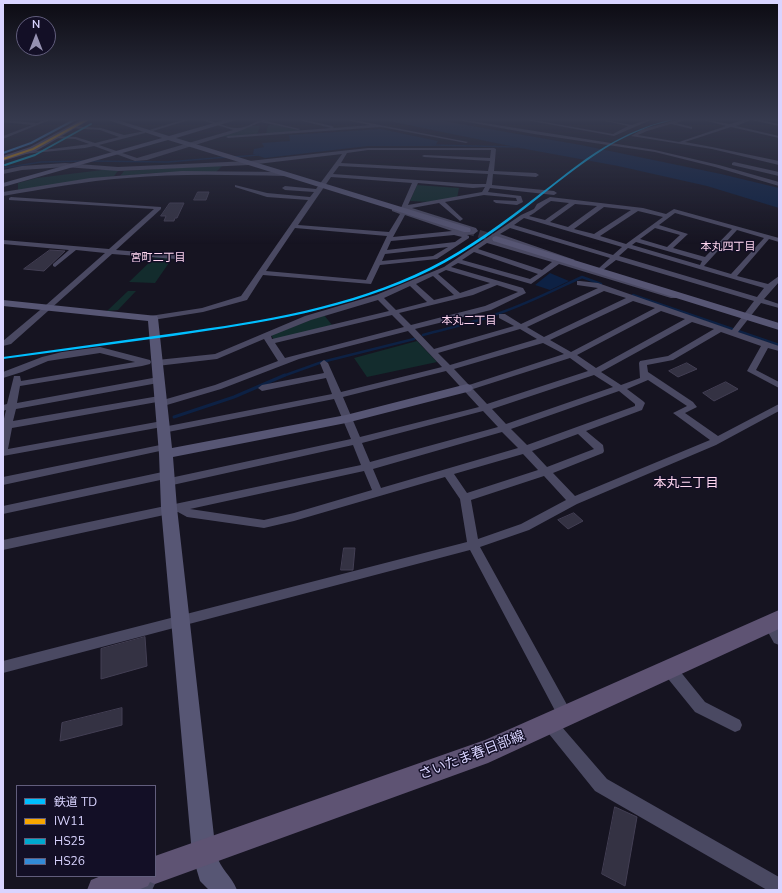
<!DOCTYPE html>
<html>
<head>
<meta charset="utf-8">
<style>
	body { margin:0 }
	#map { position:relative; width:782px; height:893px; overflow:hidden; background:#161421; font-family:"Nunito Sans","Noto Sans JP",sans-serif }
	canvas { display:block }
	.frame { position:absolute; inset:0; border:4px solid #d9d4ff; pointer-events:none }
	.legend { position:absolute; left:16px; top:785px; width:140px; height:92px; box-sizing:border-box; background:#130f26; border:1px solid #625e7d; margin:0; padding:5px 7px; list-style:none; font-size:12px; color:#d9d4ff }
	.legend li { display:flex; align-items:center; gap:8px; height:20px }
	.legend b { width:20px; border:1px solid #625e7d }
	.north { position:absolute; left:16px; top:16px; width:40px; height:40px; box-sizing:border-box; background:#130f26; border:1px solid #625e7d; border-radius:50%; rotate:0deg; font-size:11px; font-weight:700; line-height:16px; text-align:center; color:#d9d4ff }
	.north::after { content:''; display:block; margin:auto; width:14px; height:18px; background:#9591b1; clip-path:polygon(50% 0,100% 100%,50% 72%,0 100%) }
</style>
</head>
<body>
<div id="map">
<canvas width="782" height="893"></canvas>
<div class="frame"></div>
<ul class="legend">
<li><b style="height:5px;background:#00bfff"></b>鉄道 TD</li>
<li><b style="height:5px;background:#f7a600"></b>IW11</li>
<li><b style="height:5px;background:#00a9ce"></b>HS25</li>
<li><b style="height:5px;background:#338bd7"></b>HS26</li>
</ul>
<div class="north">N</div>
</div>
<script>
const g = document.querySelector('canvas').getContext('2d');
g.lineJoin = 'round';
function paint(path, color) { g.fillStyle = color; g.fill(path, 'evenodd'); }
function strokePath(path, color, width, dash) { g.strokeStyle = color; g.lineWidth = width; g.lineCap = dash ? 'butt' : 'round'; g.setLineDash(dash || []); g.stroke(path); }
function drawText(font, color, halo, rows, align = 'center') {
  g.font = font + ' "Nunito Sans","Noto Sans JP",sans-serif'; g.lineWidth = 3; g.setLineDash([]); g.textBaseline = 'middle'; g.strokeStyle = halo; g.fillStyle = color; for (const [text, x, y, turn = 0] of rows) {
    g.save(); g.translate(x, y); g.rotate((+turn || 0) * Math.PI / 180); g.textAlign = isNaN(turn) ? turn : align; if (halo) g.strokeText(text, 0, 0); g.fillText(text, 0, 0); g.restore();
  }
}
const green = new Path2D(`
	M 268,125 L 276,125 L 303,131 L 266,134 Z
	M 250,126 L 260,126 L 257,135 L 220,137 Z
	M 223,165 L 216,172 L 153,173 L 120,176 L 124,171 Z
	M 110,169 L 118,171 L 114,176 L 18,191 L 18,183 L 37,178 Z
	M 417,185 L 459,188 L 457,198 L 430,202 L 410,201 Z
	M 156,256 L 173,257 L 155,283 L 129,282 Z
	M 128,291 L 136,291 L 118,310 L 107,311 Z
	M 324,315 L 332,325 L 274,340 L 271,335 Z
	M 417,341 L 437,362 L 367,377 L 354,358 Z`);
const water = new Path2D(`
	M 379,119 L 432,119 L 581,145 L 721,174 L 779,188 L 779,208 L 707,186 L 618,166 L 520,148 Z
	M 381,129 L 438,141 L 435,146 L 368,146 L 265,158 L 253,154 L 254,149 L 264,147 L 262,143 L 290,141 L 289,135 Z
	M 550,273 L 569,281 L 550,290 L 535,285 Z`);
const streamFar2 = new Path2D(`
	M 432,145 L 516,147
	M 234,157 L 258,155
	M 90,161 L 168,162 L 227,157
	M 3,168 L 41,162 L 85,161`);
const streamFar1 = new Path2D(`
	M 633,295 L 779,345
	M 423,335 C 448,328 473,323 497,314 C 527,304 554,290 582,277 L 601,284
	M 283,376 L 322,362 L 414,339`);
const stream = new Path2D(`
	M 174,417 L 234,397 L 285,375`);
const building = new Path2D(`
	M 198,192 L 209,192 L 206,200 L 194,200 Z
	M 170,203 L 184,203 L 177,218 L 175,218 L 174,221 L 164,221 L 166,216 L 161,216 Z
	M 50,250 L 65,251 L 44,271 L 24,269 Z
	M 687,363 L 697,369 L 678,377 L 669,371 Z
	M 726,382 L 738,389 L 714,401 L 703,393 Z
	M 574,513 L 583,521 L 568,529 L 558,520 Z
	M 344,548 L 355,548 L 353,570 L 341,570 Z
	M 145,637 L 147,666 L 101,679 L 101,649 Z
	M 122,708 L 122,725 L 60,741 L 62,723 Z
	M 615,807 L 637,817 L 625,886 L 602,874 Z`);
const secondaryTunnel = new Path2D(`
	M 467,230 L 496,239`);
const street = new Path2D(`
	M 47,119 L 52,119 L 3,139 L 3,136 L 32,125 L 3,122 L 3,120 L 37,123 Z
	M 186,119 L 192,119 L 153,131 L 149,130 Z
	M 198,119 C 211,118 227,129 238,128 C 248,128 257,119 268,119 L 266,121 L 300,129 L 298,130 L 261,122 L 240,131 L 147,160 L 135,161 L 94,146 L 85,148 L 23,154 L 21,153 L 89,144 L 75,139 L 53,138 L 55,136 L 76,137 L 95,143 L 119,137 L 100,130 L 70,128 L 72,126 L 101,128 L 124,135 L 145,131 L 145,133 L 99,145 L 137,158 L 233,130 Z
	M 294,119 L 301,119 L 332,126 L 334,127 L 333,128 L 370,125 L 341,119 L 349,119 L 468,142 L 466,143 L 381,127 L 228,138 L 226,137 L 228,136 L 331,128 Z
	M 451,119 L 459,119 L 655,150 L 719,165 L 779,182 L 779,186 L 715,167 L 655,152 L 534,134 Z
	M 520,119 L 528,119 L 613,134 L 628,126 L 597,119 L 632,125 L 648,119 L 653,119 L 614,136 Z
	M 681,119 L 687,119 L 676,123 L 692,127 L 692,129 L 671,124 L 647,131 L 638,135 L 679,142 L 726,126 L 700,119 L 730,124 L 747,119 L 756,119 L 779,124 L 779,126 L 751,120 L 736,126 L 779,136 L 779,138 L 731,127 L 685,142 L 712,147 L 779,161 L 779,165 L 712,149 L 631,136 L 643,129 Z
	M 368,148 L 494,148 L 496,149 L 494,171 L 536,173 L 539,175 L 536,177 L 493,174 L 492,185 L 554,191 L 557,193 L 554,195 L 490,188 L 488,192 L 521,196 L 523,202 L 517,205 L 496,203 L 493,201 L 494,200 L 517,201 L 516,198 L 484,195 L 445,202 L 462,218 L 463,219 L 460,221 L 439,203 L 412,208 L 476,228 L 478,231 L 474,234 L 467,235 L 469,236 L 469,238 L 437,259 L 380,265 L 371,284 L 263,275 L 247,300 L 203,312 L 153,320 L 150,320 L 150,316 L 202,308 L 241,296 L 308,200 L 267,197 L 235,187 L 235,185 L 267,193 L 310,197 L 314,192 L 285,190 L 282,188 L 285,186 L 316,189 L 342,154 L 249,165 L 118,171 L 65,167 L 22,170 L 3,174 L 3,170 L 22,166 L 65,163 L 118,167 L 249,161 ZM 368,150 L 491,150 L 490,158 L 424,155 L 422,156 L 424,157 L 490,161 L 488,171 L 341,163 L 347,153 ZM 339,166 L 488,174 L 486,184 L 473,184 L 333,174 ZM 331,177 L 412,183 L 401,208 L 402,209 L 472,230 L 465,231 L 394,208 L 392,209 L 392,211 L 400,214 L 389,232 L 298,225 ZM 418,183 L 473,188 L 485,187 L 482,192 L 408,205 ZM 405,215 L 452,231 L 393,237 ZM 295,228 L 387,236 L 366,280 L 266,271 ZM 454,235 L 462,237 L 455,242 L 387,250 L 391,241 ZM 448,247 L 433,256 L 382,261 L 385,254 Z
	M 734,162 L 779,172 L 779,176 L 732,165 L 732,163 Z
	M 182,171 L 286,172 L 289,174 L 286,176 C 233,175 180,173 127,178 C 85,181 44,189 3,196 L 3,192 L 90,178 Z
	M 11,197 L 161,207 L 161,209 L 116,250 L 175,255 L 178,257 L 175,259 L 112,254 L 11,344 L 3,346 L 3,341 L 46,305 L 105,253 L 76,250 L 55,267 L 53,266 L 53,264 L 69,250 L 3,244 L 3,240 L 109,249 L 154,209 L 9,200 L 9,198 Z
	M 550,197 L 643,208 L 666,214 L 674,209 L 779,238 L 779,242 L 769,239 L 737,276 L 768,284 L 779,276 L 779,282 L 764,299 L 779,304 L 779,308 L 761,303 L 738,332 L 779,346 L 779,351 L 768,348 L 756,370 L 779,382 L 779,388 L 747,371 L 761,346 L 721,332 L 673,360 L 647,365 L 648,372 L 693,402 L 697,407 L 685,413 L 718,436 L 779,404 L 779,411 L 716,445 L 577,504 L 529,530 L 480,547 L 571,712 L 573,717 L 571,722 L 566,724 L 561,722 L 470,550 L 3,673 L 3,661 L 467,542 L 460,499 L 445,477 L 294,521 L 264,528 L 187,517 L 178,512 L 3,550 L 3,540 L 361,465 L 353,445 L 168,486 L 164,485 L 163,482 L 165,479 L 3,514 L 3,506 L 167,471 L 171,472 L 172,475 L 170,478 L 351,439 L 334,399 L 163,433 L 158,430 L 163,427 L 332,394 L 326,378 L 262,391 L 258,388 L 262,385 L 324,373 L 320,363 L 324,360 L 328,363 L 341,392 L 442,367 L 408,331 L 299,359 L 221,389 L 160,407 L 157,406 L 155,404 L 157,402 L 12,428 L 8,449 L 162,421 L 167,424 L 162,427 L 3,456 L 3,423 L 6,410 L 3,411 L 3,405 L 7,404 L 14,376 L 20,376 L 21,381 L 135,362 L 100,353 L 48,361 L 22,372 L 3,378 L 3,372 L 42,357 L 62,352 L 100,347 L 150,360 L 151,362 L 150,364 L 142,366 L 20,386 L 17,403 L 158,377 L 162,380 L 158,383 L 16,409 L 13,421 L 159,396 L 162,397 L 163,400 L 215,385 L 278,361 L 264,339 L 217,359 L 157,366 L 153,363 L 157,360 L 215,354 L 305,316 L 376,295 L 444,267 L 521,215 L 534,209 L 537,204 ZM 551,201 L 569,203 L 545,220 L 529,216 C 537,212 542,206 551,201 ZM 575,204 L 597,206 L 568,227 L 550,222 ZM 604,207 L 631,210 L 594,234 L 574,229 ZM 638,211 L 663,217 L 626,244 L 600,236 ZM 675,213 L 732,229 L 705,257 L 673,248 L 688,234 L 659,225 ZM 524,218 L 622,247 L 613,255 L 514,225 ZM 510,228 L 610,258 L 599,268 L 599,270 L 603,270 L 616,260 L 754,301 L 732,330 L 598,283 L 580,281 L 577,281 L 577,285 L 598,288 L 521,324 L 505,314 L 499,314 L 499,318 L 514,326 L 434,349 L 415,329 L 491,310 L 526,293 L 523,288 L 451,267 L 458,263 L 531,284 L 559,264 L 671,298 L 677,298 L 678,296 L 492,240 L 496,237 L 570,261 L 575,260 L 500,234 ZM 655,228 L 680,235 L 667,247 L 640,239 ZM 737,230 L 764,238 L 731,274 L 704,266 ZM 636,242 L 702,261 L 700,265 L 632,245 ZM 487,243 L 552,262 L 542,270 L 478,249 ZM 628,248 L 764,288 L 757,297 L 619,256 ZM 474,252 L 538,274 L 530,279 L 462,260 ZM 446,270 L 490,283 L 460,293 L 438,274 ZM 433,276 L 454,295 L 434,300 L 416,284 ZM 497,285 L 518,292 L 485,306 L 411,325 L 399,313 L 473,295 ZM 410,286 L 427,302 L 396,310 L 384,298 ZM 604,291 L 626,298 L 544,337 L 527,327 ZM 378,300 L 389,311 L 272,339 L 271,336 L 311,320 ZM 633,301 L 655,308 L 571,352 L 550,340 ZM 661,311 L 685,319 L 596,368 L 577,355 ZM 392,315 L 404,327 L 285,358 L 275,343 ZM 692,322 L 714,329 L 668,356 L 640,361 L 639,363 L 640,378 L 621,385 L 601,372 ZM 520,329 L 537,339 L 450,365 L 438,353 ZM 543,343 L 564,354 L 469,385 L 454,369 ZM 570,358 L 588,371 L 487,404 L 473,389 ZM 446,371 L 479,407 L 360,437 L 343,397 ZM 594,375 L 613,387 L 506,424 L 492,409 ZM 648,380 L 687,406 L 673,413 L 710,440 L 575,496 L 553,473 L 603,453 L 604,451 L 603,445 L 586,431 L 642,410 L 645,403 L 643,401 L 627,389 ZM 619,391 L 635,404 L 635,406 L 527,445 L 511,429 ZM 483,411 L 498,427 L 370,462 L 362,443 ZM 502,432 L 518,448 L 381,488 L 373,469 ZM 578,434 L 594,449 L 547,467 L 532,451 ZM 523,454 L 538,470 L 467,493 L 454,474 ZM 364,471 L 372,490 L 294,513 L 264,520 L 190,509 ZM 544,476 L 566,500 L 521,524 L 478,539 L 471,500 Z
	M 165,444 L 170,447 L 169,449 L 3,485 L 3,477 Z
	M 770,617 L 775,619 L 779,627 L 779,645 L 774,643 L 763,623 L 765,619 Z
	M 670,664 L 675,665 L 705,702 L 740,720 L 742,725 L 740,730 L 735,732 L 695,712 L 665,675 L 663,670 L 665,665 Z
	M 550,717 L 555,719 L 607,779 L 779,877 L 779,890 L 767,890 L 595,791 L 545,729 L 543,724 L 545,719 Z
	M 155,869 L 159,876 L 152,890 L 134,890 L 141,876 L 155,876 Z`);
const secondary = new Path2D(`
	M 105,119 L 114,119 L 169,136 L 228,119 L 237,119 L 236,120 L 176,138 L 470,228 L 471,230 L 470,232 L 464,232 L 168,140 L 3,187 L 3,183 L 162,138 Z
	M 496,236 L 779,323 L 779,330 L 493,241 L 492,239 L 493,237 Z
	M 3,300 L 157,316 L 158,318 L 172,448 L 346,415 L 467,384 L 471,385 L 473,388 L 471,391 L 346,423 L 173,457 L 177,508 L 216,854 C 221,870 231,875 237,890 L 209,890 L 200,881 L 192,854 L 161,508 L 159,454 L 148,321 L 3,306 Z`);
const primary = new Path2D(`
	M 83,119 L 91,119 L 36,151 L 3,161 L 3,156 L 30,147 Z
	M 779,610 L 779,629 L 488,763 L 155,884 L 150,882 L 148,886 L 138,890 L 87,890 L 91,880 L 101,876 L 155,876 L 155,856 L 485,740 Z`);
const bus1 = new Path2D(`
	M 3,159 L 33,149 L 88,119`);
const bus2 = new Path2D(`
	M 5,165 L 35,155 L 91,124`);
const bus3 = new Path2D(`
	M 3,153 L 31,143 L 76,119`);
const rail1 = new Path2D(`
	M 672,119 L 675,119 C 668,122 661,123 654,125 C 640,130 627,136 614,143 C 587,159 562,179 537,199 C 504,225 469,251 431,270 C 350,310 261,323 173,336 C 117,344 60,351 3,359 L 3,357 C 61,349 118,341 176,333 C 263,321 350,307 429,268 C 469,248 505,221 541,193 C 565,175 588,155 615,141 C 633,131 652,124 672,119 Z`);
const farNeighbourhoodnames = [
	["本丸四丁目",728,247],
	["宮町二丁目",158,258],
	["本丸二丁目",469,321]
];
const neighbourhoodNames = [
	["本丸三丁目",686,484]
];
const nearStreetnames = [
	["さいたま春日部線",472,756,-21]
];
paint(green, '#132c2d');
paint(water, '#0d2144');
strokePath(streamFar2, '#0d2144', 1.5);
strokePath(streamFar1, '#0d2144', 2.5);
strokePath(stream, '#0d2144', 3);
paint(building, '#343243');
strokePath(building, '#433f54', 1);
strokePath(secondaryTunnel, '#333142', 8, [8, 4.5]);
paint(street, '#4a4962');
paint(secondary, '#575674');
paint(primary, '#5e5373');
strokePath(bus1, '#f7a600', 2);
strokePath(bus2, '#00a9ce', 2);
strokePath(bus3, '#338bd7', 2);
paint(rail1, '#00bfff');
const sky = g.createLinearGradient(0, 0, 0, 244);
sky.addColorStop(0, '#0c0b12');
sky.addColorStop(0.49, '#363a4e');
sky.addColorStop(1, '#363a4e00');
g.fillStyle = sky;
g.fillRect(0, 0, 782, 244);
drawText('11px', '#ffd6f0', '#130f26', farNeighbourhoodnames);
drawText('13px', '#ffd6f0', '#130f26', neighbourhoodNames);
drawText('14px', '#d9d4ff', '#130f26', nearStreetnames);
</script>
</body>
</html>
